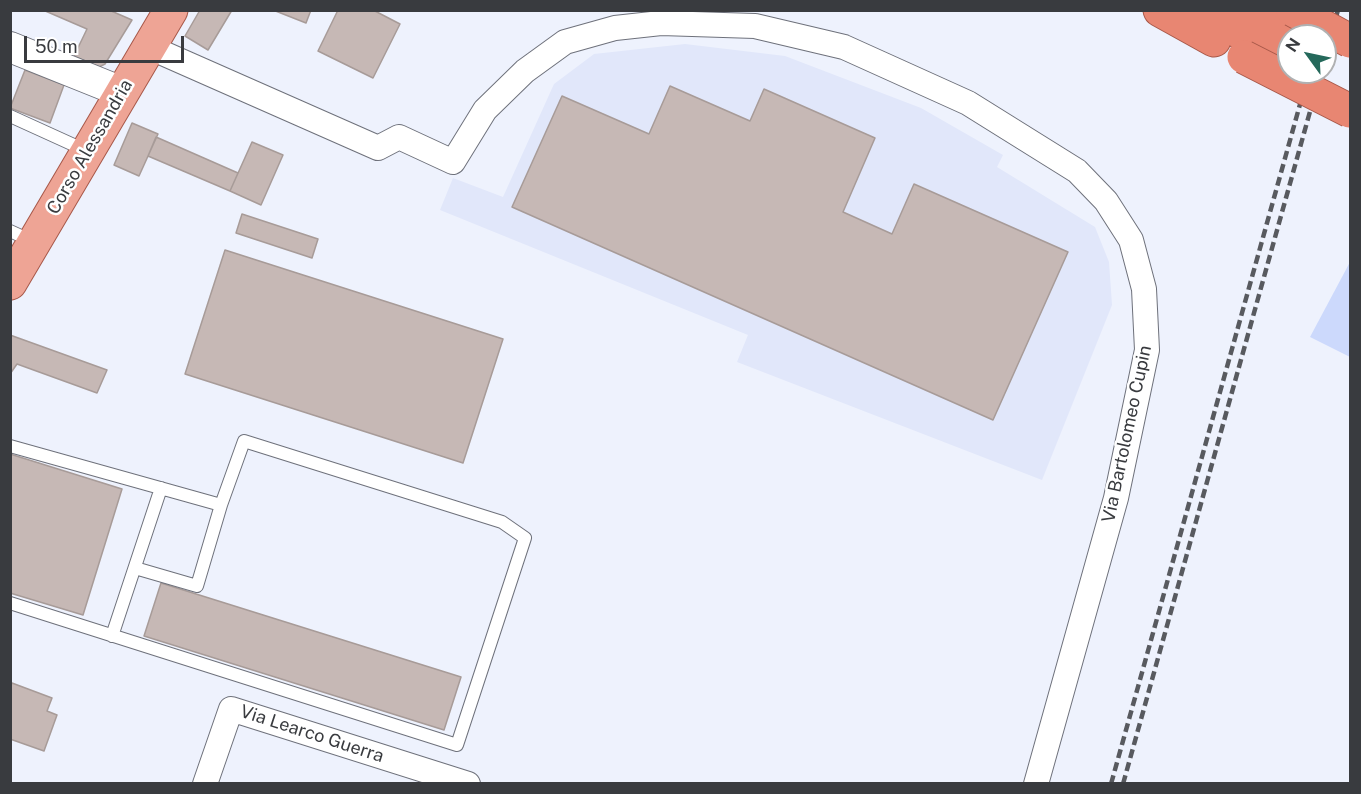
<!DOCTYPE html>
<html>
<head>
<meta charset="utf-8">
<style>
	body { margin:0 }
	#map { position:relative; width:1361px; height:794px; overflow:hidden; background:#eef2fd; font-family:"Public Sans",sans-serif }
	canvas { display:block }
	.frame { position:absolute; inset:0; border:12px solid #393b3f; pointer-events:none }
	.north { position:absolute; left:1277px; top:24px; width:60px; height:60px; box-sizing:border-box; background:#fff; border:2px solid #b0b1b2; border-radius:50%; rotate:303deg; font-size:16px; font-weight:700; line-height:24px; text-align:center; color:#393b3f }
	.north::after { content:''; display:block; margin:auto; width:21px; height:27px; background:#25695b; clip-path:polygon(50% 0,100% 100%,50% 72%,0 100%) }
	.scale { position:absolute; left:24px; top:36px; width:160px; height:27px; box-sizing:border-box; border:3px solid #393b3f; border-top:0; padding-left:8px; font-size:18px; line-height:21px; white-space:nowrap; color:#393b3f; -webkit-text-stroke:4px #fff; paint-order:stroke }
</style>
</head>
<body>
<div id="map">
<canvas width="1361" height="794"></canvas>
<div class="frame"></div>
<div class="north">N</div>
<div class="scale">50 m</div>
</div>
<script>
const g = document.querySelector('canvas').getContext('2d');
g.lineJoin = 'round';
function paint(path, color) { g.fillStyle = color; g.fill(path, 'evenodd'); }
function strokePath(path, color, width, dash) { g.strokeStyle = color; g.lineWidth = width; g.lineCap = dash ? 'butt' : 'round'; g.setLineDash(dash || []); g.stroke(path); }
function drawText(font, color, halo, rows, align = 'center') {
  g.font = font + ' "Public Sans",sans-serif'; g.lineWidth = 5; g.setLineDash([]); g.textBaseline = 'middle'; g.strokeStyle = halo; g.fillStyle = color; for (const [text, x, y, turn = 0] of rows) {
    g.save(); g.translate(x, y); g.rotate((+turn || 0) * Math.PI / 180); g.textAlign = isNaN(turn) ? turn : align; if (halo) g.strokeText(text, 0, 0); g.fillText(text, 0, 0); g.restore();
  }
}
const built = new Path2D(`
	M 685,44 L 785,56 L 921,108 L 1003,155 L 997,167 L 1095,227 L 1109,262 L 1112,305 L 1042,480 L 737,362 L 748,335 L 440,210 L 453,178 L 503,197 L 554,84 L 594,54 Z`);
const green = new Path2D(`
	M 1350,262 L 1350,357 L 1310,337 Z`);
const building = new Path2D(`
	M 43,10 L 109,10 L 132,20 L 105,64 L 99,67 L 74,56 L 87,29 Z
	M 200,10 L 232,10 L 208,50 L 185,36 Z
	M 273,10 L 311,10 L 306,23 Z
	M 338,10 L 373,10 L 400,24 L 373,78 L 318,51 Z
	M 25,70 L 64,85 L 50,123 L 10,108 Z
	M 670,86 L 750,121 L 764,89 L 875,138 L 843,212 L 892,234 L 914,184 L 1068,252 L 993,420 L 512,207 L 562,96 L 649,134 Z
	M 132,123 L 158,134 L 139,176 L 114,165 Z
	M 156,137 L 238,173 L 230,191 L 148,156 Z
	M 252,142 L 283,155 L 261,205 L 230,191 Z
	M 242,214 L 318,239 L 312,258 L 236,233 Z
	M 225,250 L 503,339 L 463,463 L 185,374 Z
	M 10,335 L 107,370 L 97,393 L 17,364 L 10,374 Z
	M 10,454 L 122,489 L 83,615 L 10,593 Z
	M 161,583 L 461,677 L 444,730 L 144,636 Z
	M 12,683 L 52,698 L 47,711 L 57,715 L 44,751 L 10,739 L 10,688 Z`);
const service = new Path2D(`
	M 10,116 L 87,151
	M 10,231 L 34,242
	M 10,446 L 221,505 L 244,441 L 502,522 L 525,538 L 457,745 L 10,603
	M 135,568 L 197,586 L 221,505
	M 112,636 L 161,488`);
const minor = new Path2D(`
	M 149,47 L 378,148 L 399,137 L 453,162 L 485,110 L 525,71 L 565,42 L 615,28 L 661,23 L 755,26 L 844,47 L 968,103 L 1077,171 L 1106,201 L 1131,240 L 1144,289 L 1147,350 L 1116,498 L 1036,784
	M 205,784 L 231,709 L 468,784`);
const tertiary = new Path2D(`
	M 10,47 L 122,92`);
const primary = new Path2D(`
	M 10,283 L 171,10`);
const trunk = new Path2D(`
	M 1160,10 L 1214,40
	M 1198,10 L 1289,58
	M 1250,10 L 1300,36`);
const rail = new Path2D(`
	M 1319,36 L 1326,10
	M 1325,57 L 1338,10
	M 1111,784 L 1309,72
	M 1123,784 L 1321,72`);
const trunkBridge = new Path2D(`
	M 1293,10 L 1350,41
	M 1244,57 L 1350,111`);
const streetNames = [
	["Corso Alessandria",90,147,-60],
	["Via Bartolomeo Cupin",1127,434,-78],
	["Via Learco Guerra",312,734,18]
];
paint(built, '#e1e7fa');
paint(green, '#ccd9fc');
paint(building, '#c6b8b5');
strokePath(building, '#a79b98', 1.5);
strokePath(service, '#6e717b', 14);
strokePath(minor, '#6e717b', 26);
strokePath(tertiary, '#6e717b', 32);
strokePath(primary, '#a75849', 35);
strokePath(trunk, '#a75849', 35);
strokePath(service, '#fff', 12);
strokePath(minor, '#fff', 24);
strokePath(tertiary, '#fff', 30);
strokePath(primary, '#eea495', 33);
strokePath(trunk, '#e88672', 33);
strokePath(rail, '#585a5f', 4.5, [9, 4.5]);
strokePath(trunkBridge, '#a75849', 35, []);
strokePath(trunkBridge, '#e88672', 33);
drawText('18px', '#393b3f', '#fff', streetNames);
</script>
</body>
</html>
